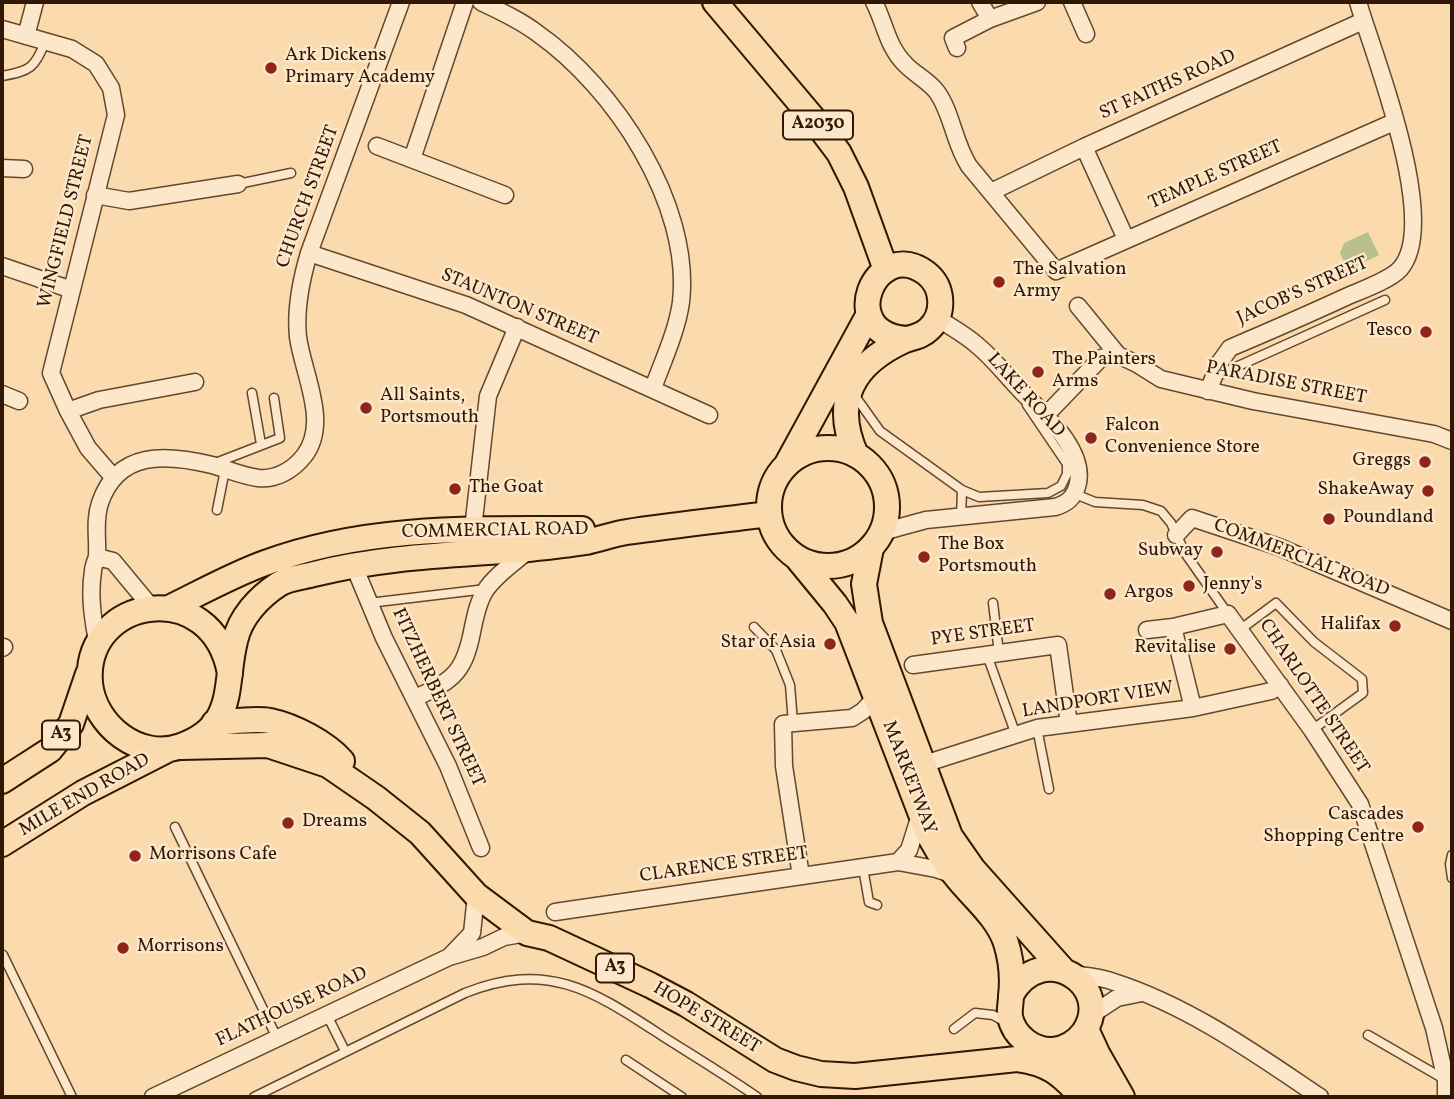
<!DOCTYPE html>
<html>
<head>
<meta charset="utf-8">
<style>
	body { margin:0 }
	#map { position:relative; width:1454px; height:1099px; overflow:hidden; background:#fbdaad; font-family:Vollkorn,serif }
	canvas { display:block }
	.frame { position:absolute; inset:0; border:4px solid #2f1804; pointer-events:none }
</style>
</head>
<body>
<div id="map">
<canvas width="1454" height="1099"></canvas>
<div class="frame"></div>
</div>
<script>
const g = document.querySelector('canvas').getContext('2d');
g.lineJoin = 'round';
function paint(path, color) { g.fillStyle = color; g.fill(path, 'evenodd'); }
function strokePath(path, color, width, dash) { g.strokeStyle = color; g.lineWidth = width; g.lineCap = dash ? 'butt' : 'round'; g.setLineDash(dash || []); g.stroke(path); }
function drawText(font, color, halo, rows, align = 'center') {
  g.font = font + ' Vollkorn,serif'; g.lineWidth = 5; g.setLineDash([]); g.textBaseline = 'middle'; g.strokeStyle = halo; g.fillStyle = color; for (const [text, x, y, turn = 0] of rows) {
    g.save(); g.translate(x, y); g.rotate((+turn || 0) * Math.PI / 180); g.textAlign = isNaN(turn) ? turn : align; if (halo) g.strokeText(text, 0, 0); g.fillText(text, 0, 0); g.restore();
  }
}
const green = new Path2D(`
	M 1368,232 L 1379,255 L 1348,270 L 1340,253 L 1344,243 Z`);
const lane = new Path2D(`
	M 2,76 C 30,71 35,68 45,42
	M 238,184 L 291,173
	M 1216,376 L 1385,300
	M 252,393 L 261,444
	M 855,396 L 880,431 L 962,490 L 979,497 L 1048,493 L 1061,486 L 1067,474 L 1067,464 L 1027,405
	M 213,464 L 280,438 L 274,398
	M 1075,494 L 1095,502 L 1143,505 L 1161,511 L 1171,523 L 1185,553 L 1228,614
	M 217,510 L 225,470
	M 961,517 L 962,490
	M 369,603 L 486,589
	M 993,603 L 999,653
	M 754,627 L 776,650 L 790,685 L 793,723
	M 1241,629 L 1276,603 L 1314,642 L 1362,679 L 1363,693 L 1312,730
	M 987,655 L 1016,735
	M 1037,728 L 1049,789
	M 175,827 L 277,1038
	M 1452,855 L 1450,864 L 1452,878
	M 863,868 L 869,902 L 877,905
	M 3,955 L 72,1097
	M 327,1015 L 345,1051
	M 954,1029 L 975,1013 L 993,1015 L 1007,1023
	M 1368,1035 L 1444,1079
	M 626,1060 L 682,1097
	M 254,1097 L 465,993 C 551,959 596,993 667,1039 C 697,1058 728,1077 757,1097`);
const street = new Path2D(`
	M 481,2 C 500,11 520,20 537,33 C 614,87 692,204 681,302 C 677,331 663,361 653,388
	M 874,2 C 885,23 887,46 905,64 C 914,74 929,81 937,92 C 952,113 954,143 969,166 L 1056,271 L 1394,122
	M 980,2 L 990,19 L 1037,2
	M 1072,2 L 1086,34
	M 2,29 L 72,49 L 96,64 L 111,88 L 116,115 L 51,373 L 68,411 L 88,448 L 113,477
	M 26,36 L 35,2
	M 957,48 L 953,38 L 990,19
	M 377,146 L 505,195
	M 1084,147 L 1126,239
	M 412,159 L 465,2
	M 2,168 L 24,169
	M 991,192 L 1084,147 L 1363,21
	M 95,195 L 129,201 L 238,184
	M 309,253 L 466,305 L 709,415
	M 2,266 L 72,290
	M 1078,306 L 1118,355 L 1137,364 L 1161,379 L 1253,401 L 1434,434 L 1452,441
	M 1208,391 L 1220,362 L 1230,348 C 1270,331 1309,314 1348,296 C 1362,290 1390,280 1400,269 C 1441,223 1374,57 1358,2
	M 2,394 L 19,401
	M 68,411 L 99,400 L 195,382
	M 1046,415 L 1101,358 L 1118,355
	M 473,529 L 488,396 L 517,327
	M 882,532 L 926,520 L 1055,507 C 1066,504 1073,499 1077,487 C 1088,452 1045,415 1023,393 C 1007,377 995,360 978,346 C 966,335 951,327 937,318
	M 1176,535 L 1192,518 L 1279,547 L 1452,621
	M 97,557 L 113,561 L 152,608
	M 354,566 L 384,638 L 448,766 L 481,848
	M 1173,627 L 1193,708
	M 1147,630 L 1173,627 L 1228,614 L 1312,730 L 1360,804 L 1434,1028 L 1446,1081 L 1446,1097
	M 98,646 C 93,621 89,596 93,571 C 93,566 96,561 97,556 C 98,538 94,521 100,503 C 118,450 166,454 212,465 C 227,469 242,476 258,478 C 276,480 293,470 304,456 C 330,423 303,374 298,337 C 295,308 301,280 309,253 L 401,2
	M 2,648 L 4,647
	M 913,665 L 1058,645 L 1069,724
	M 415,698 C 455,680 465,671 473,627 C 476,614 478,602 485,591 C 495,575 515,562 529,550
	M 924,764 L 1037,728 L 1193,708 L 1271,691 L 1280,685
	M 898,862 L 909,850 L 920,815
	M 801,876 L 784,766 L 783,724 L 852,718 L 863,711 L 877,696
	M 555,912 L 898,862 L 936,869 L 954,875
	M 451,955 L 472,933 L 476,895
	M 1072,974 C 1086,976 1101,977 1114,982 C 1189,1006 1256,1054 1320,1097
	M 1091,1015 L 1117,998 L 1142,993
	M 153,1097 L 449,957 L 483,947 L 504,937 L 527,933`);
const primary = new Path2D(`
	M 715,2 L 812,117 L 839,153 L 856,187 L 886,270
	M769 507a59 59 0 1 1 118 0a59 59 0 1 1-118 0Z
	M 856,455 C 832,401 852,364 905,340 C 914,337 922,336 929,329 C 945,314 944,287 926,273 C 876,235 833,335 908,339
	M 787,464 L 869,314
	M 871,548 L 864,584 L 870,623 L 950,836 L 973,869 L 1063,970
	M 798,559 L 835,604 L 847,622 L 929,835 C 937,849 944,863 955,875 C 971,896 998,917 1006,943 C 1011,959 1013,979 1011,996 C 1011,1003 1009,1009 1010,1017 C 1014,1036 1033,1051 1053,1050 C 1065,1049 1077,1042 1084,1032 C 1115,985 1042,938 1011,995
	M 169,608 C 200,593 232,575 265,563 C 366,525 477,529 582,529
	M 230,674 C 213,575 83,596 90,683 C 94,725 139,761 181,746 C 237,726 224,685 235,641 C 240,617 259,597 279,584 C 288,578 303,577 314,574 C 385,556 457,555 529,549 C 548,547 567,545 586,542 C 600,539 614,534 627,532 C 674,525 722,520 769,514
	M 214,723 C 232,722 253,718 270,721 C 294,726 326,743 342,761
	M 182,747 L 268,745 L 328,765 L 376,798 L 420,833 L 476,895 L 527,933 L 549,938 L 650,985 L 686,1004 L 775,1060 L 796,1068 L 821,1074 L 855,1076 L 1017,1059 C 1049,1063 1061,1074 1082,1097
	M 2,781 L 50,750 L 71,724 L 88,674
	M 2,844 L 83,793 L 169,749
	M 1086,1029 L 1098,1055 L 1122,1097
	M 1063,1048 L 1070,1053 L 1104,1097`);
const markers = [
	[271,68,7,"#8f2418"],
	[999,282,7,"#8f2418"],
	[1426,332,7,"#8f2418"],
	[1038,372,7,"#8f2418"],
	[366,408,7,"#8f2418"],
	[1091,438,7,"#8f2418"],
	[1425,462,7,"#8f2418"],
	[455,489,7,"#8f2418"],
	[1428,491,7,"#8f2418"],
	[1329,519,7,"#8f2418"],
	[1217,552,7,"#8f2418"],
	[924,557,7,"#8f2418"],
	[1189,586,7,"#8f2418"],
	[1110,594,7,"#8f2418"],
	[1395,626,7,"#8f2418"],
	[830,644,7,"#8f2418"],
	[1230,649,7,"#8f2418"],
	[288,823,7,"#8f2418"],
	[1418,827,7,"#8f2418"],
	[135,856,7,"#8f2418"],
	[123,948,7,"#8f2418"]
];
const shields = [
	[818,125,70],
	[61,735,38],
	[615,968,38]
];
const shieldNames = [
	["A2030",818,125],
	["A3",61,735],
	["A3",615,968]
];
const poiNames = [
	["Ark Dickens",285,57],
	["Primary Academy",285,79],
	["The Salvation",1013,271],
	["Army",1013,293],
	["Tesco",1412,332,"right"],
	["The Painters",1052,361],
	["Arms",1052,383],
	["All Saints,",380,397],
	["Portsmouth",380,419],
	["Falcon",1105,427],
	["Convenience Store",1105,449],
	["Greggs",1411,462,"right"],
	["The Goat",469,489],
	["ShakeAway",1414,491,"right"],
	["Poundland",1343,519],
	["The Box",938,546],
	["Portsmouth",938,568],
	["Subway",1203,552,"right"],
	["Jenny's",1203,586],
	["Argos",1124,594],
	["Halifax",1381,626,"right"],
	["Star of Asia",816,644,"right"],
	["Revitalise",1216,649,"right"],
	["Cascades",1404,816,"right"],
	["Shopping Centre",1404,838,"right"],
	["Dreams",302,823],
	["Morrisons Cafe",149,856],
	["Morrisons",137,948]
];
const streetNames = [
	["ST FAITHS ROAD",1168,86,-24],
	["TEMPLE STREET",1216,176,-24],
	["CHURCH STREET",309,197,-70],
	["WINGFIELD STREET",67,222,-76],
	["JACOB'S STREET",1303,292,-24],
	["STAUNTON STREET",519,308,23],
	["PARADISE STREET",1286,384,11],
	["LAKE ROAD",1025,396,48],
	["COMMERCIAL ROAD",495,532,-1],
	["COMMERCIAL ROAD",1301,559,21],
	["PYE STREET",983,634,-8],
	["CHARLOTTE STREET",1313,697,56],
	["FITZHERBERT STREET",437,698,65],
	["LANDPORT VIEW",1098,701,-9],
	["MARKETWAY",908,778,69],
	["MILE END ROAD",85,796,-30],
	["CLARENCE STREET",724,866,-8],
	["FLATHOUSE ROAD",292,1008,-25],
	["HOPE STREET",706,1019,31]
];
paint(green, '#b8c18e');
strokePath(lane, '#62482e', 11);
strokePath(street, '#62482e', 19);
strokePath(primary, '#2f1804', 28);
strokePath(lane, '#fce7ca', 8);
strokePath(street, '#fce7ca', 16);
strokePath(primary, '#fbdaad', 24);
for (const [x, y, r, color] of markers) { const dot = new Path2D(); dot.arc(x, y, r, 0, 2 * Math.PI); g.fillStyle = color; g.fill(dot); strokePath(dot, '#fce7ca', 2.5); }
for (const [x, y, w] of shields) { const box = new Path2D(); box.roundRect(x - w / 2, y - 14.5, w, 29, 5); g.fillStyle = '#fce7ca'; g.fill(box); strokePath(box, '#2f1804', 2); }
drawText('bold 18px', '#2f1804', null, shieldNames);
drawText('19px', '#2f1804', '#fce7ca', poiNames, 'left');
drawText('19px', '#2f1804', '#fce7ca', streetNames);
</script>
</body>
</html>
